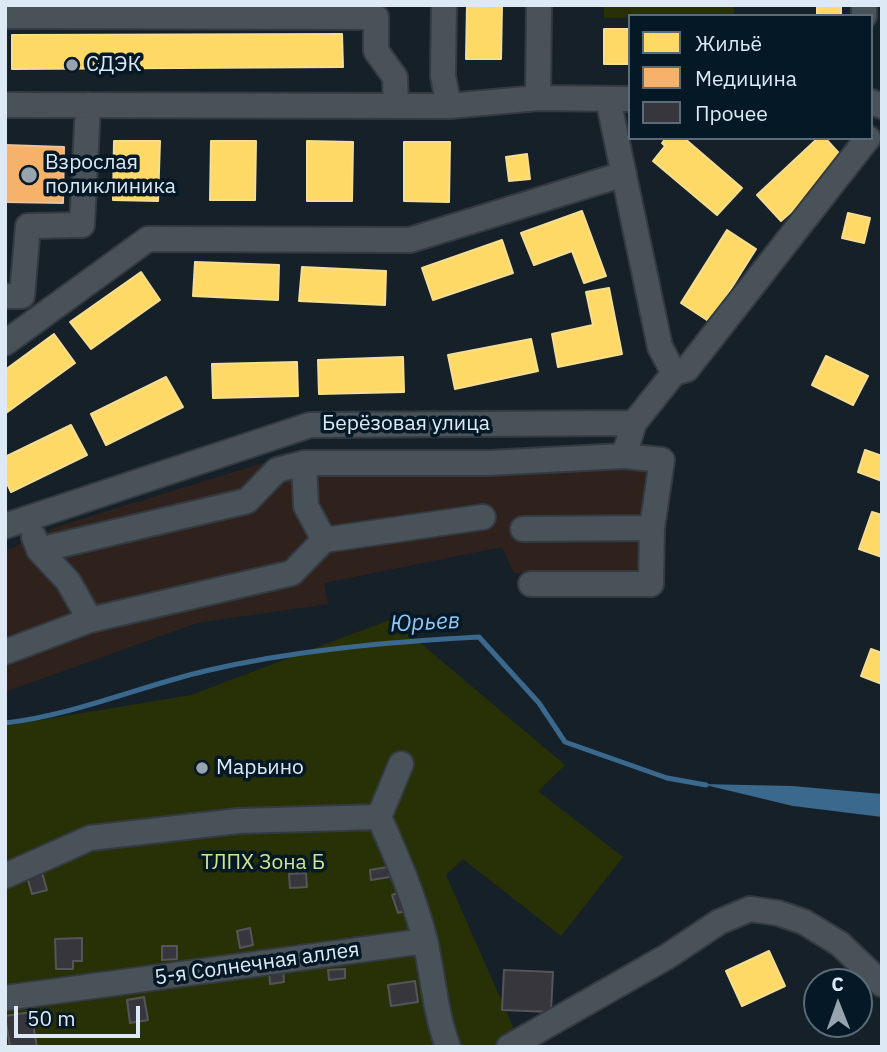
<!DOCTYPE html>
<html>
<head>
<meta charset="utf-8">
<style>
	body { margin:0 }
	#map { position:relative; width:887px; height:1052px; overflow:hidden; background:#162028; font-family:"IBM Plex Sans",sans-serif }
	canvas { display:block }
	.frame { position:absolute; inset:0; border:7px solid #dde9f4; pointer-events:none }
	.legend { position:absolute; left:628px; top:14px; width:245px; height:126px; box-sizing:border-box; background:#051826; border:2px solid #5b6c78; margin:0; padding:9px 12px; list-style:none; font-size:21px; color:#dde9f4 }
	.legend li { display:flex; align-items:center; gap:14px; height:35px }
	.legend b { width:35px; border:2px solid #5b6c78 }
	.north { position:absolute; left:803px; top:968px; width:70px; height:70px; box-sizing:border-box; background:#051826; border:2px solid #5b6c78; border-radius:50%; rotate:359deg; font-size:19px; font-weight:700; line-height:28px; text-align:center; color:#dde9f4 }
	.north::after { content:''; display:block; margin:auto; width:24px; height:32px; background:#97a3ad; clip-path:polygon(50% 0,100% 100%,50% 72%,0 100%) }
	.scale { position:absolute; left:14px; top:1006px; width:126px; height:32px; box-sizing:border-box; border:4px solid #dde9f4; border-top:0; padding-left:9px; font-size:21px; line-height:24px; white-space:nowrap; color:#dde9f4; -webkit-text-stroke:5px #051826; paint-order:stroke }
</style>
</head>
<body>
<div id="map">
<canvas width="887" height="1052"></canvas>
<div class="frame"></div>
<ul class="legend">
<li><b style="height:19px;background:#ffd966"></b>Жильё</li>
<li><b style="height:19px;background:#f6b26b"></b>Медицина</li>
<li><b style="height:19px;background:#36363c"></b>Прочее</li>
</ul>
<div class="north">С</div>
<div class="scale">50 m</div>
</div>
<script>
const g = document.querySelector('canvas').getContext('2d');
g.lineJoin = 'round';
function paint(path, color) { g.fillStyle = color; g.fill(path, 'evenodd'); }
function strokePath(path, color, width, dash) { g.strokeStyle = color; g.lineWidth = width; g.lineCap = dash ? 'butt' : 'round'; g.setLineDash(dash || []); g.stroke(path); }
function drawText(font, color, halo, rows, align = 'center') {
  g.font = font + ' "IBM Plex Sans",sans-serif'; g.lineWidth = 7; g.setLineDash([]); g.textBaseline = 'middle'; g.strokeStyle = halo; g.fillStyle = color; for (const [text, x, y, turn = 0] of rows) {
    g.save(); g.translate(x, y); g.rotate((+turn || 0) * Math.PI / 180); g.textAlign = isNaN(turn) ? turn : align; if (halo) g.strokeText(text, 0, 0); g.fillText(text, 0, 0); g.restore();
  }
}
const industrial = new Path2D(`
	M 668,448 L 665,570 L 514,573 L 502,547 L 324,583 L 328,604 L 197,623 L 5,692 L 5,551 L 59,526 L 292,454 Z`);
const green = new Path2D(`
	M 604,5 L 734,5 L 734,16 L 604,18 Z
	M 392,619 L 565,765 L 538,791 L 623,857 L 561,936 L 463,859 L 446,875 L 522,1047 L 5,1047 L 5,726 L 191,695 Z`);
const water = new Path2D(`
	M 701,784 L 792,786 L 882,794 L 882,817 L 793,806 Z`);
const homes = new Path2D(`
	M 467,5 L 502,5 L 501,59 L 466,59 Z
	M 817,5 L 841,5 L 841,16 L 817,16 Z
	M 604,29 L 630,29 L 630,64 L 604,64 Z
	M 342,34 L 343,67 L 12,69 L 12,35 Z
	M 666,138 L 684,138 L 742,188 L 717,215 L 653,161 L 665,146 L 662,143 Z
	M 818,138 L 825,138 L 847,162 L 781,221 L 757,195 Z
	M 114,141 L 160,141 L 158,201 L 113,200 Z
	M 211,141 L 256,141 L 255,200 L 210,200 Z
	M 307,141 L 353,142 L 352,201 L 307,201 Z
	M 404,142 L 450,142 L 449,202 L 404,201 Z
	M 527,154 L 530,179 L 509,181 L 506,157 Z
	M 582,211 L 606,276 L 584,283 L 572,251 L 534,265 L 521,233 Z
	M 848,213 L 870,218 L 864,243 L 842,238 Z
	M 727,230 L 756,249 L 710,322 L 681,303 Z
	M 502,240 L 513,273 L 433,300 L 422,268 Z
	M 195,262 L 279,265 L 278,300 L 193,296 Z
	M 302,267 L 386,271 L 385,305 L 299,301 Z
	M 141,272 L 160,300 L 91,349 L 70,322 Z
	M 609,288 L 622,354 L 558,367 L 552,334 L 593,325 L 586,292 Z
	M 54,334 L 75,363 L 6,413 L 5,370 Z
	M 531,339 L 538,371 L 455,389 L 448,355 Z
	M 826,356 L 868,376 L 853,405 L 812,385 Z
	M 403,357 L 404,392 L 319,394 L 318,360 Z
	M 297,362 L 298,396 L 213,398 L 212,364 Z
	M 166,377 L 183,407 L 106,445 L 91,414 Z
	M 71,425 L 87,455 L 11,492 L 5,479 L 5,457 Z
	M 865,450 L 882,456 L 882,481 L 858,472 Z
	M 872,512 L 882,515 L 882,557 L 859,549 Z
	M 871,649 L 882,653 L 882,684 L 861,676 Z
	M 769,951 L 785,986 L 742,1006 L 726,971 Z`);
const health = new Path2D(`
	M 5,145 L 64,147 L 63,203 L 5,202 Z`);
const stream = new Path2D(`
	M 5,723 C 74,715 138,687 205,671 C 295,650 388,642 479,637 L 539,703 L 565,742 L 667,778 L 706,785`);
const building = new Path2D(`
	M 388,867 L 390,877 L 371,880 L 370,870 Z
	M 41,869 L 47,890 L 32,894 L 26,873 Z
	M 306,873 L 307,887 L 290,888 L 289,874 Z
	M 403,891 L 410,909 L 398,913 L 392,895 Z
	M 250,928 L 253,945 L 240,948 L 237,931 Z
	M 82,938 L 82,961 L 73,961 L 73,969 L 56,969 L 55,939 Z
	M 162,946 L 177,946 L 177,959 L 162,960 Z
	M 283,967 L 284,982 L 270,984 L 269,969 Z
	M 345,969 L 345,978 L 329,980 L 328,970 Z
	M 504,970 L 553,972 L 551,1012 L 502,1010 Z
	M 415,981 L 418,1002 L 391,1006 L 388,985 Z
	M 144,997 L 148,1020 L 130,1023 L 127,1000 Z
	M 31,1012 L 37,1047 L 10,1047 L 5,1016 Z`);
const minor = new Path2D(`
	M 444,5 L 443,76 L 449,106
	M 5,16 L 376,17 L 376,51 L 395,77 L 396,106
	M 864,16 L 864,5
	M 538,98 L 539,5
	M 608,99 L 660,347 L 674,373
	M 871,102 L 882,106
	M 5,105 L 449,106 L 538,98 L 630,99
	M 5,296 L 22,296 L 28,226 L 82,225 L 88,105
	M 5,343 L 148,239 L 410,240 L 624,174
	M 674,373 L 687,369 L 868,138
	M 304,463 L 306,506 L 324,540
	M 5,526 L 310,425 L 634,423 L 674,373
	M 523,529 L 652,528
	M 34,537 L 39,550 L 68,581 L 90,620
	M 39,550 L 247,501 L 277,470 L 304,463 L 488,463 L 624,456 L 634,423
	M 531,584 L 651,584 L 652,528 L 662,460 L 624,456
	M 5,652 L 90,620 L 292,573 L 324,540 L 483,517
	M 401,764 L 379,817 C 397,857 414,897 425,940 C 433,976 435,1012 448,1047
	M 5,876 L 90,838 L 238,821 L 379,817
	M 5,998 L 425,941
	M 509,1047 L 668,956 L 719,922 L 750,909 L 778,913 L 804,922 L 840,944 L 882,984`);
const markers = [
	[72,65,7,"#97a3ad"],
	[29,175,9,"#97a3ad"],
	[202,768,7,"#97a3ad"]
];
const poiNames = [
	["СДЭК",86,65],
	["Взрослая",45,163],
	["поликлиника",45,187],
	["Марьино",216,768]
];
const streetNames = [
	["Берёзовая улица",406,424],
	["5-я Солнечная аллея",257,964,-8]
];
const parkNames = [
	["ТЛПХ Зона Б",263,863]
];
const waterNames = [
	["Юрьев",425,623,-3]
];
paint(industrial, '#2f221c');
paint(green, '#283105');
paint(water, '#3a698d');
paint(homes, '#ffd966');
strokePath(homes, '#f5de91', 2);
paint(health, '#f6b26b');
strokePath(health, '#eec294', 2);
strokePath(stream, '#3a698d', 5);
paint(building, '#36363c');
strokePath(building, '#55545b', 2);
strokePath(minor, '#333a42', 28);
strokePath(minor, '#4a5259', 24);
for (const [x, y, r, color] of markers) { const dot = new Path2D(); dot.arc(x, y, r, 0, 2 * Math.PI); g.fillStyle = color; g.fill(dot); strokePath(dot, '#051826', 2.5); }
drawText('21px', '#dde9f4', '#051826', poiNames, 'left');
drawText('21px', '#dde9f4', '#051826', streetNames);
drawText('21px', '#d1e58e', '#051826', parkNames);
drawText('italic 23px', '#8dc7f6', '#051826', waterNames);
</script>
</body>
</html>
